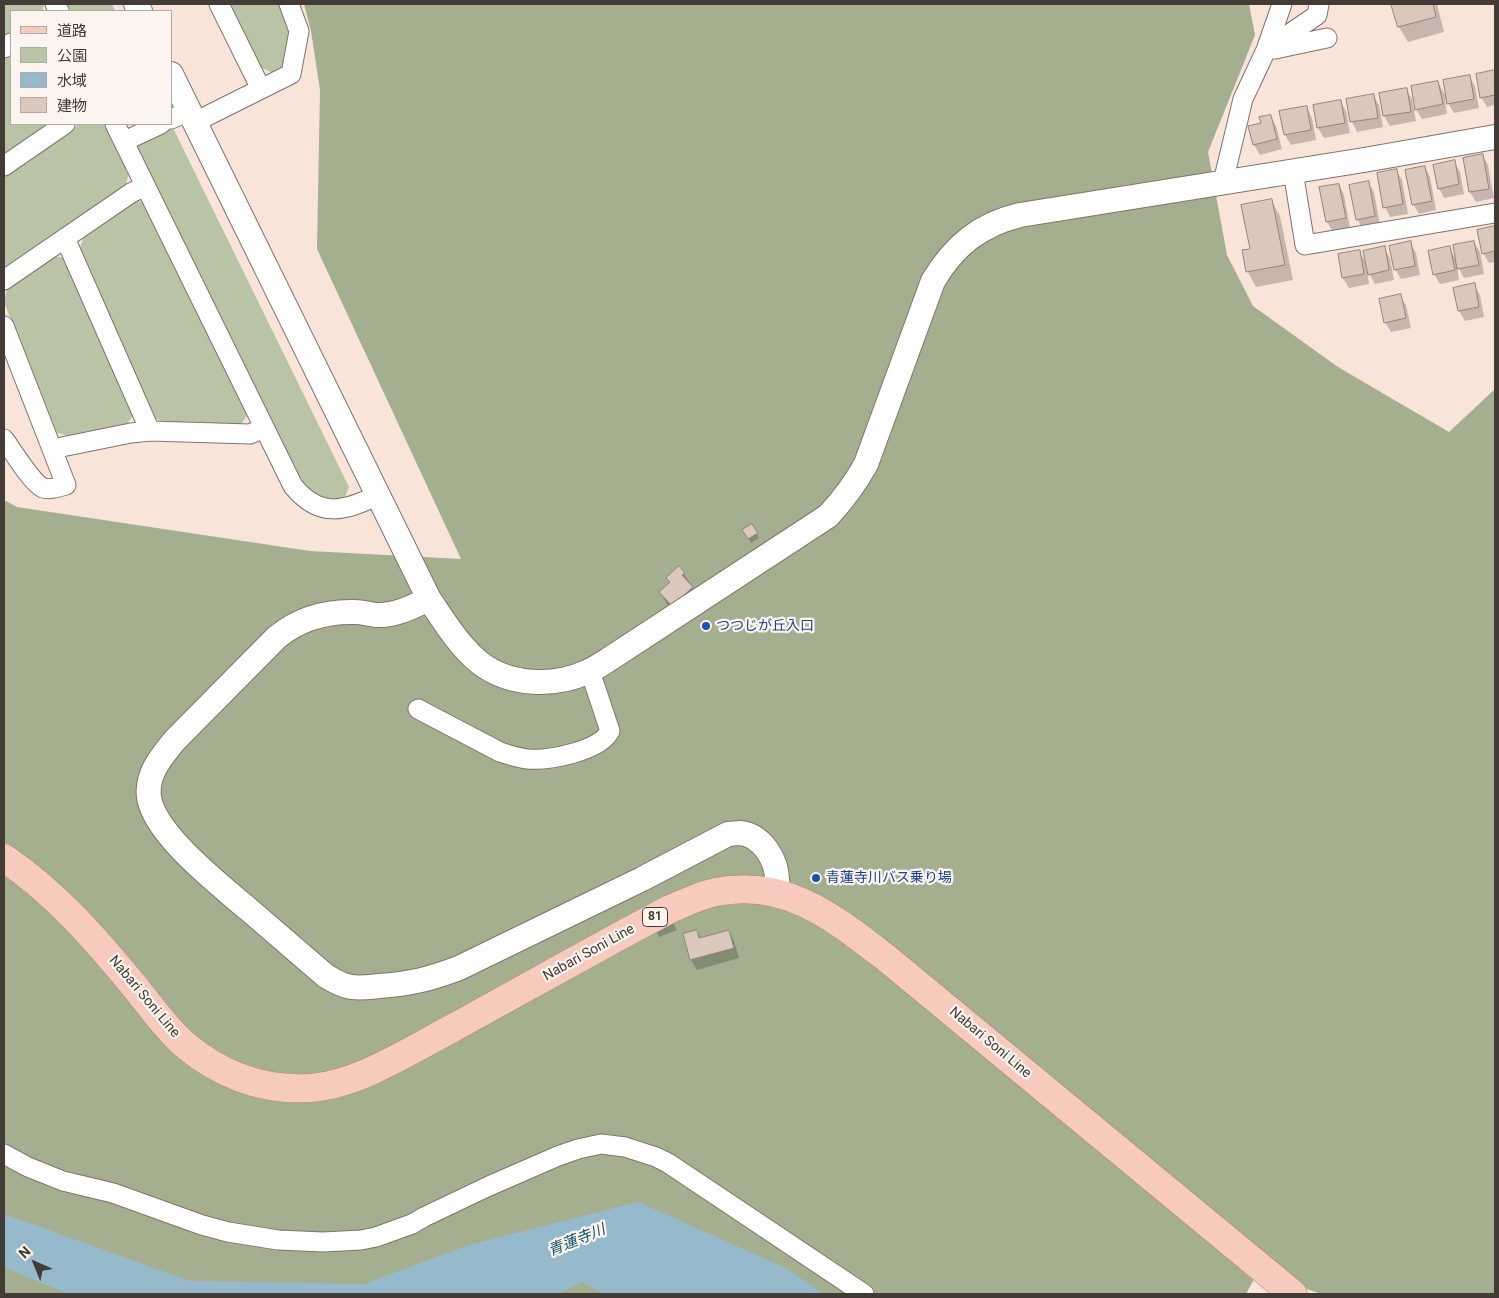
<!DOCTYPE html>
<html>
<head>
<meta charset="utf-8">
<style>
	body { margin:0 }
	#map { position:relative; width:1499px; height:1298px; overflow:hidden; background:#f8e4d9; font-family:Roboto,"Noto Sans JP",sans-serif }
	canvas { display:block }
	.frame { position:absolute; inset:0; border:5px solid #433b36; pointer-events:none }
	.legend { position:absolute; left:10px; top:10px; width:162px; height:115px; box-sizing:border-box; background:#fcf4ef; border:1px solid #b2aaa5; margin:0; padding:6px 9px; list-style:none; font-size:15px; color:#433b36 }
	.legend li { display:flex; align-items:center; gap:10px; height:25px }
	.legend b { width:25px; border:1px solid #b2aaa5 }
	.north { position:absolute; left:10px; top:1238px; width:50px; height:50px; -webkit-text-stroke:4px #fcf4ef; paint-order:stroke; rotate:316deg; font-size:14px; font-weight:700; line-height:20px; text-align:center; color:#433b36 }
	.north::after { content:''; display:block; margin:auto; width:18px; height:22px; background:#433b36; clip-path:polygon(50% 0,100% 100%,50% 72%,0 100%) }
</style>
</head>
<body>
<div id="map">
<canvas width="1499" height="1298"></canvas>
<div class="frame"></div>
<ul class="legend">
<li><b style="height:6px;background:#f6cbbe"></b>道路</li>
<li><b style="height:14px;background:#b9c3a6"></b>公園</li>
<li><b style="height:14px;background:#96b9cc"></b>水域</li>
<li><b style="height:14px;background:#dbc8bd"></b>建物</li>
</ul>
<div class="north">N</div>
</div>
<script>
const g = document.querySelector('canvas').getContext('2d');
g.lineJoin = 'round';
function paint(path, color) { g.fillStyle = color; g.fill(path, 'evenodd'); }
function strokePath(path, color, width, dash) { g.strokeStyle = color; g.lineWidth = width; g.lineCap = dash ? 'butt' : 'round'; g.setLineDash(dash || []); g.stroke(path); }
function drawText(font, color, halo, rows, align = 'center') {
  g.font = font + ' Roboto,"Noto Sans JP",sans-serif'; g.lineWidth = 4.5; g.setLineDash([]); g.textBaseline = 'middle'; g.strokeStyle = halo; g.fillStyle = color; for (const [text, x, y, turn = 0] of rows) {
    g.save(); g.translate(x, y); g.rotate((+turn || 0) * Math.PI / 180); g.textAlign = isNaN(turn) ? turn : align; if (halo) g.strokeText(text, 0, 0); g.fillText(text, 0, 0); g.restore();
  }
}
const green = new Path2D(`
	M 4,4 L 44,4 L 42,11 L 11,11 L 11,33 L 4,38 Z
	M 63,4 L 112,4 L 115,11 L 67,11 Z
	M 229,4 L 280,4 L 289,24 L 289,40 L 287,59 L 281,68 L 274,73 L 259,67 Z
	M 11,54 L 11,124 L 48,124 L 4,155 L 4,59 Z
	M 79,124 L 106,124 L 129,171 L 126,185 L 4,270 L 4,175 Z
	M 172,126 L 349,487 L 345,497 C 342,498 339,500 336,500 C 324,501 311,490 302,484 L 134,144 Z
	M 133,200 L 147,203 L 248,413 L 241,425 L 164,423 L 152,416 L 80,248 L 84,236 Z
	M 53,256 L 67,258 L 134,414 L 127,424 L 68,436 L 55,432 L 4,302 L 7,290 Z`);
const forest = new Path2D(`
	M 304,4 L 1249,4 L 1255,35 L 1208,152 L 1227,255 L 1253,306 L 1338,367 L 1449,432 L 1495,389 L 1495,1294 L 1321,1294 L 1258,1272 L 1246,1294 L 4,1294 L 4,500 L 17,507 L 310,551 L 461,559 L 317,249 L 320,90 L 311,31 Z`);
const water = new Path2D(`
	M 638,1202 L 786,1268 L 824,1294 L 604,1294 L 582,1282 L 558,1294 L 68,1294 L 4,1267 L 4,1214 L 190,1281 L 364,1284 L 469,1245 Z`);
const shadow = new Path2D(`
	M 1393,4 L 1437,4 L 1444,32 L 1408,42 L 1399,27 Z
	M 1495,72 L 1495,105 L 1487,107 L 1481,97 L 1477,75 Z
	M 1469,76 L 1475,86 L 1479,108 L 1454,113 L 1445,98 L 1447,114 L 1422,119 L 1416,109 L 1438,82 L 1446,97 Z
	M 1406,89 L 1412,99 L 1416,121 L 1390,126 L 1384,116 L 1381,94 Z
	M 1373,95 L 1379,105 L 1383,127 L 1357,132 L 1352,122 L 1348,100 Z
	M 1340,101 L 1346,111 L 1350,133 L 1324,138 L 1318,128 L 1314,106 Z
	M 1307,108 L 1312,118 L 1316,140 L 1291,145 L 1285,135 Z
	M 1270,116 L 1276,126 L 1282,149 L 1260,155 L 1254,145 L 1250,127 L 1262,124 Z
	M 1482,155 L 1488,165 L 1494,198 L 1476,202 L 1470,192 L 1464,159 Z
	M 1454,162 L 1460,172 L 1464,194 L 1444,198 L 1439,188 Z
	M 1425,167 L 1430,177 L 1436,210 L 1419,214 L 1413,204 Z
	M 1396,170 L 1402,180 L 1408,214 L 1390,217 L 1385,207 Z
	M 1368,182 L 1374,192 L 1380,225 L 1363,229 L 1357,219 Z
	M 1339,185 L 1344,195 L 1350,228 L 1333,232 L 1327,222 L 1321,188 Z
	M 1271,200 L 1280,216 L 1293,280 L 1256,287 L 1248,272 L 1244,251 L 1251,250 Z
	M 1495,227 L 1495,262 L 1489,263 L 1483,253 L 1479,231 Z
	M 1474,242 L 1480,252 L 1484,274 L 1464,278 L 1457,265 L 1459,280 L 1440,284 L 1434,274 L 1449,248 L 1457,261 Z
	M 1410,243 L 1416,253 L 1420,275 L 1401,279 L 1395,269 Z
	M 1384,248 L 1390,258 L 1394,280 L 1375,284 L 1367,270 L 1369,284 L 1349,288 L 1343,278 L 1339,255 L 1359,251 L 1367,265 Z
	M 1474,285 L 1480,295 L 1484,317 L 1465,321 L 1459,311 L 1455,289 Z
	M 1400,296 L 1406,305 L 1411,328 L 1391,332 L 1385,322 Z
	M 752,525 L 759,538 L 751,543 L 744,530 Z
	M 684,574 L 690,583 L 689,584 L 698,598 L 678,616 L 666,603 L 661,593 L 670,584 L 667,578 Z
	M 672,920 L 677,930 L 659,937 L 655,927 Z
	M 697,931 L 701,939 L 729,931 L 734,941 L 739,958 L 697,970 L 691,960 L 684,935 Z`);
const building = new Path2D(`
	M 1391,4 L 1433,4 L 1436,17 L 1398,27 Z
	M 1495,70 L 1495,95 L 1480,98 L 1476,74 Z
	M 1470,75 L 1474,99 L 1447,104 L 1443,80 Z
	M 1438,81 L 1443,104 L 1415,110 L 1411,86 Z
	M 1407,88 L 1411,112 L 1383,116 L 1379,93 Z
	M 1374,94 L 1378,118 L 1350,122 L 1346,99 Z
	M 1341,100 L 1345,123 L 1317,128 L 1313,105 Z
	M 1307,106 L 1311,130 L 1284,135 L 1279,111 Z
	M 1271,115 L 1277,139 L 1253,145 L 1248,126 L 1261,123 L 1259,117 Z
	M 1483,154 L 1489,189 L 1469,192 L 1463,158 Z
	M 1455,160 L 1459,184 L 1438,189 L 1433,165 Z
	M 1425,166 L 1432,201 L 1412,205 L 1405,170 Z
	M 1397,169 L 1403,204 L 1383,208 L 1377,173 Z
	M 1369,181 L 1375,216 L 1356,220 L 1349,185 Z
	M 1339,184 L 1346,218 L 1326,222 L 1319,187 Z
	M 1272,199 L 1285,265 L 1246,272 L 1242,250 L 1250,249 L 1241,205 Z
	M 1495,226 L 1495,251 L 1482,254 L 1477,230 Z
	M 1411,241 L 1415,266 L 1394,270 L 1389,246 Z
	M 1474,241 L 1479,265 L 1457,269 L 1453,245 Z
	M 1385,246 L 1389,270 L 1368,275 L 1363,251 Z
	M 1450,246 L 1455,270 L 1433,275 L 1428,251 Z
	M 1360,250 L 1364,274 L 1342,278 L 1338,254 Z
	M 1475,283 L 1479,307 L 1458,311 L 1453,288 Z
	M 1401,294 L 1406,318 L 1384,323 L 1379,299 Z
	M 752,524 L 758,533 L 748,539 L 742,530 Z
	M 679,566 L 685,573 L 682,575 L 693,587 L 672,606 L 659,592 L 670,582 L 666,578 Z
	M 697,930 L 699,938 L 729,930 L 734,948 L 690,960 L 683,934 Z`);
const minor = new Path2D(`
	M 55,4 L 59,11
	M 219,4 L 261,89
	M 4,48 L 11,43
	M 1275,49 L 1327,38
	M 1266,50 L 1317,15 L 1319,4
	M 171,119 L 189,111
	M 195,122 L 291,74 L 299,31 L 289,4
	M 115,124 L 293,486 C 320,519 345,511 378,495
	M 131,138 L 161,124
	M 4,166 L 65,124
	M 1293,171 L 1305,245 L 1495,213
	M 1223,182 L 1243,99 L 1266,50 L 1282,4
	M 65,238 L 150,431
	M 4,280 L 131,193 L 145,186
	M 4,326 L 66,485 C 59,487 50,490 43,488 C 32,483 12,450 4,439
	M 52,449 L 131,433 L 150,431 L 250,434 L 264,428
	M 418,709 L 500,752 C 509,755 518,758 527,759 C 549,761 600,751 610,731 L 594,683 L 588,672
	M 4,1154 L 28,1167 L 63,1181 L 113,1193 L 202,1225 L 228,1232 L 278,1240 L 323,1242 L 361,1240 L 376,1237 L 412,1224 L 424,1217 L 489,1186 L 558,1156 L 578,1149 L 601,1144 L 625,1147 L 656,1157 L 668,1163 L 864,1294`);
const tertiary = new Path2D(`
	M 136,4 L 140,11
	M 171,74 L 429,599 C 444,621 459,646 480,663 C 510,686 554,687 587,672 C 596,668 603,663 611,658 L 828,516 C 843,500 855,484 866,464 L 933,281 C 954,246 979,225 1020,215 L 1364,160 L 1495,137
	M 429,599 C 413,606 396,616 378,615 C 371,615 363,612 356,612 C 327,611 299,619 277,637 L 175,740 C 162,756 146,774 149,797 C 154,834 220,885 248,909 C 274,931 300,954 326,976 C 333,980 339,984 347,986 C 357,989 369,987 379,986 C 410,984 430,979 459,968 L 642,879 L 728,834 C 732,834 737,833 740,833 C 762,835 777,860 777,880 C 778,884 777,888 776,892`);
const primary = new Path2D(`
	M 4,858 C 53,891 92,935 130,981 C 148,1002 164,1027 185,1045 C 221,1075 263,1091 311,1088 C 359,1084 409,1051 451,1029 C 524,989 596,948 670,909 C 685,903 700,895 716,892 C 786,878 834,918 885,957 L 1293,1294`);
const markers = [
	[706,626,5,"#1a4fb4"],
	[816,878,5,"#1a4fb4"]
];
const shields = [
	[655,917,25]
];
const shieldNames = [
	["81",655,917]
];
const transitNames = [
	["つつじが丘入口",716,626],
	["青蓮寺川バス乗り場",826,878]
];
const streetNames = [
	["Nabari Soni Line",589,953,-29],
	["Nabari Soni Line",144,997,50],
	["Nabari Soni Line",990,1043,40]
];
const waterNames = [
	["青蓮寺川",577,1241,-22]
];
paint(green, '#b9c3a6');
paint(forest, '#a4af8f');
paint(water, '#96b9cc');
paint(shadow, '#0003');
paint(building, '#dbc8bd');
strokePath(building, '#958379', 1);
strokePath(minor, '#847369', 21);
strokePath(tertiary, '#847369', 26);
strokePath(primary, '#b38272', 29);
strokePath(minor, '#fff', 19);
strokePath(tertiary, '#fff', 24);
strokePath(primary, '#f6cbbe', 28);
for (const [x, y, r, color] of markers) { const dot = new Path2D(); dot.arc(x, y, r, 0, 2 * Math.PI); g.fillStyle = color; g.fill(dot); strokePath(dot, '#fcf4ef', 2); }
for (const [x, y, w] of shields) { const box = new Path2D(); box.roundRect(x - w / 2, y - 9.5, w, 19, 4); g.fillStyle = '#fcf4ef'; g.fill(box); strokePath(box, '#433b36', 1); }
drawText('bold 12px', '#433b36', null, shieldNames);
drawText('14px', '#164399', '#fcf4ef', transitNames, 'left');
drawText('14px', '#433b36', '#fcf4ef', streetNames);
drawText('italic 15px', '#0f516c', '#fcf4ef', waterNames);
</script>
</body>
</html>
